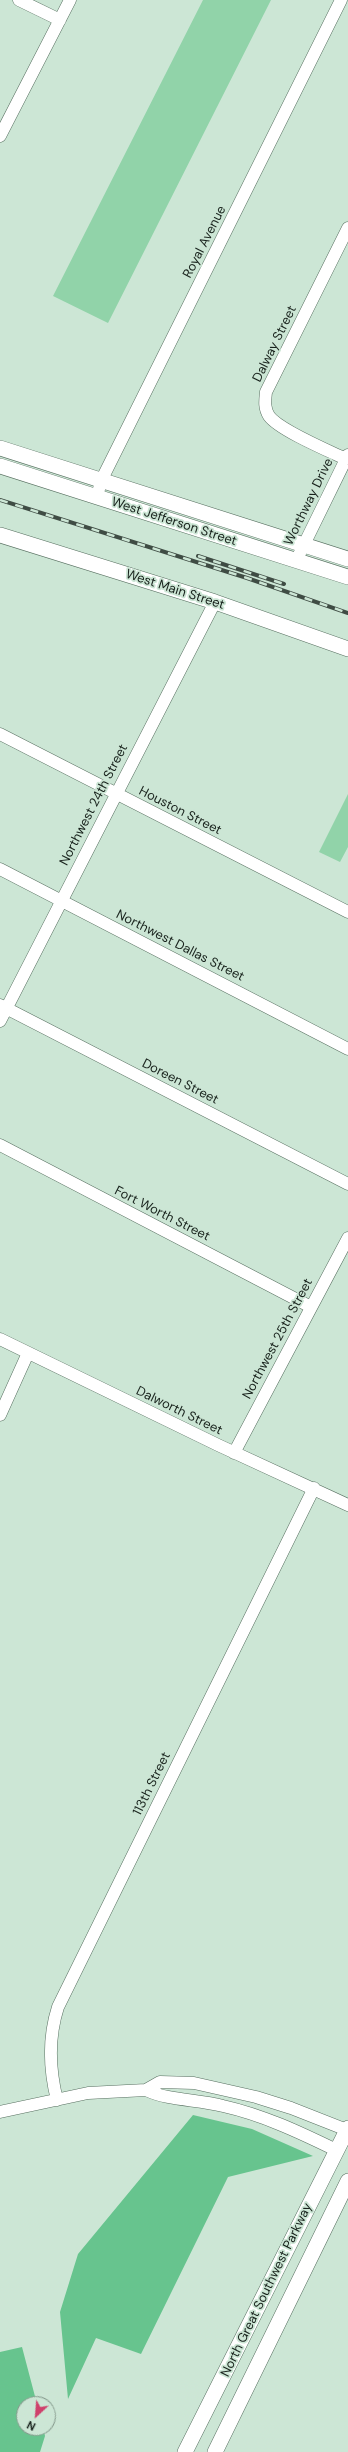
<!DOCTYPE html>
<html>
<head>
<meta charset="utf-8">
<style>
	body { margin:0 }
	#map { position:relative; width:348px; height:2452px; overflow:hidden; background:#cce6d5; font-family:"DM Sans",sans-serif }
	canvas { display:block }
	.north { position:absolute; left:16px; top:2396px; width:40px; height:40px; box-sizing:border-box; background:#cce6d5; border:1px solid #84988b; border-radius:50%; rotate:206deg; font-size:11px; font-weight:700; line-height:16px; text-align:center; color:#18221c }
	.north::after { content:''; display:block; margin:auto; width:14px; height:18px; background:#cf416c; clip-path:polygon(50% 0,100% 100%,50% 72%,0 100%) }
</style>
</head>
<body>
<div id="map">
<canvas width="348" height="2452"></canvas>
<div class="north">N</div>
</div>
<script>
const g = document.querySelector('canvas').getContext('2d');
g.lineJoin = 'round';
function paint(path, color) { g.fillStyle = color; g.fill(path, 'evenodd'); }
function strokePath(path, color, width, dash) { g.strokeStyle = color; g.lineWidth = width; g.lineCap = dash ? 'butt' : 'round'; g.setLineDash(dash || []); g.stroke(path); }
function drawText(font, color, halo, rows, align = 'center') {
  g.font = font + ' "DM Sans",sans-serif'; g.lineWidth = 3.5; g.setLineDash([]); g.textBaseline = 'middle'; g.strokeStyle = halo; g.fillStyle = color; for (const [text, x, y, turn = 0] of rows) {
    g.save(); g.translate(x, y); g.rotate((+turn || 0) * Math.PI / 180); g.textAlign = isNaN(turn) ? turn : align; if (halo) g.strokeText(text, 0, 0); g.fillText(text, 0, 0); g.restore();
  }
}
const green = new Path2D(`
	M 203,0 L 271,0 L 108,323 L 53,296 Z
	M 348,794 L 348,847 L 340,862 L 319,852 Z`);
const forest = new Path2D(`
	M 193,2115 L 252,2129 L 313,2156 L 228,2177 L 141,2354 L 96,2338 L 68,2399 L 60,2312 L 78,2254 Z
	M 22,2347 L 37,2404 L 24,2404 L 24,2428 L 43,2428 L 45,2436 L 40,2452 L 0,2452 L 0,2352 Z`);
const minor = new Path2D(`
	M 19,0 L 60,20
	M 0,136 L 70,0
	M 346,459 C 329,451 279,430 269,416 C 264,408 265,401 266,392 L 348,228
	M 97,497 L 101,481 L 341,0
	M 296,561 L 348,455
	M 0,734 L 348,912
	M 0,869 L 348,1049
	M 0,1005 L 348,1184
	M 0,1021 L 215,602
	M 0,1145 L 311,1307
	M 0,1339 L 218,1445 L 348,1505
	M 0,1415 L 28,1353
	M 234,1453 L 348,1238
	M 146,2090 C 169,2101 197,2099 223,2106 C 263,2115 299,2132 336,2150
	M 57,2100 C 49,2068 48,2038 58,2007 L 314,1488
	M 0,2112 L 88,2093 L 146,2090 L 160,2082 L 194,2083 L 256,2097 L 291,2108 L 347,2130`);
const major = new Path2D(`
	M 0,448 L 348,559
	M 0,466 L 348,577
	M 0,535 L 215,602 L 348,649
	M 185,2452 L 348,2128
	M 215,2452 L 348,2181`);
const rail = new Path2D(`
	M 0,500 L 247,578 L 348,613
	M 198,556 L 284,584`);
const streetNames = [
	["Royal Avenue",205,242,-63],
	["Dalway Street",275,344,-64],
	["Worthway Drive",309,502,-64],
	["West Jefferson Street",174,522,18],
	["West Main Street",175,590,18],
	["Northwest 24th Street",94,805,-63],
	["Houston Street",180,811,27],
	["Northwest Dallas Street",180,946,27],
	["Doreen Street",180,1082,27],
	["Fort Worth Street",162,1214,27],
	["Northwest 25th Street",278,1339,-62],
	["Dalworth Street",179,1411,26],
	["113th Street",152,1784,-64],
	["North Great Southwest Parkway",267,2290,-64]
];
paint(green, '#91d3a9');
paint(forest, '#67c48e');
strokePath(minor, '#587061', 13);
strokePath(major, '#587061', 16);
strokePath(minor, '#fff', 12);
strokePath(major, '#fff', 15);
strokePath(rail, '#3f4c44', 4);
strokePath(rail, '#cce6d5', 2.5, [8]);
drawText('13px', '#18221c', '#cce6d5', streetNames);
</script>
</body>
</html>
